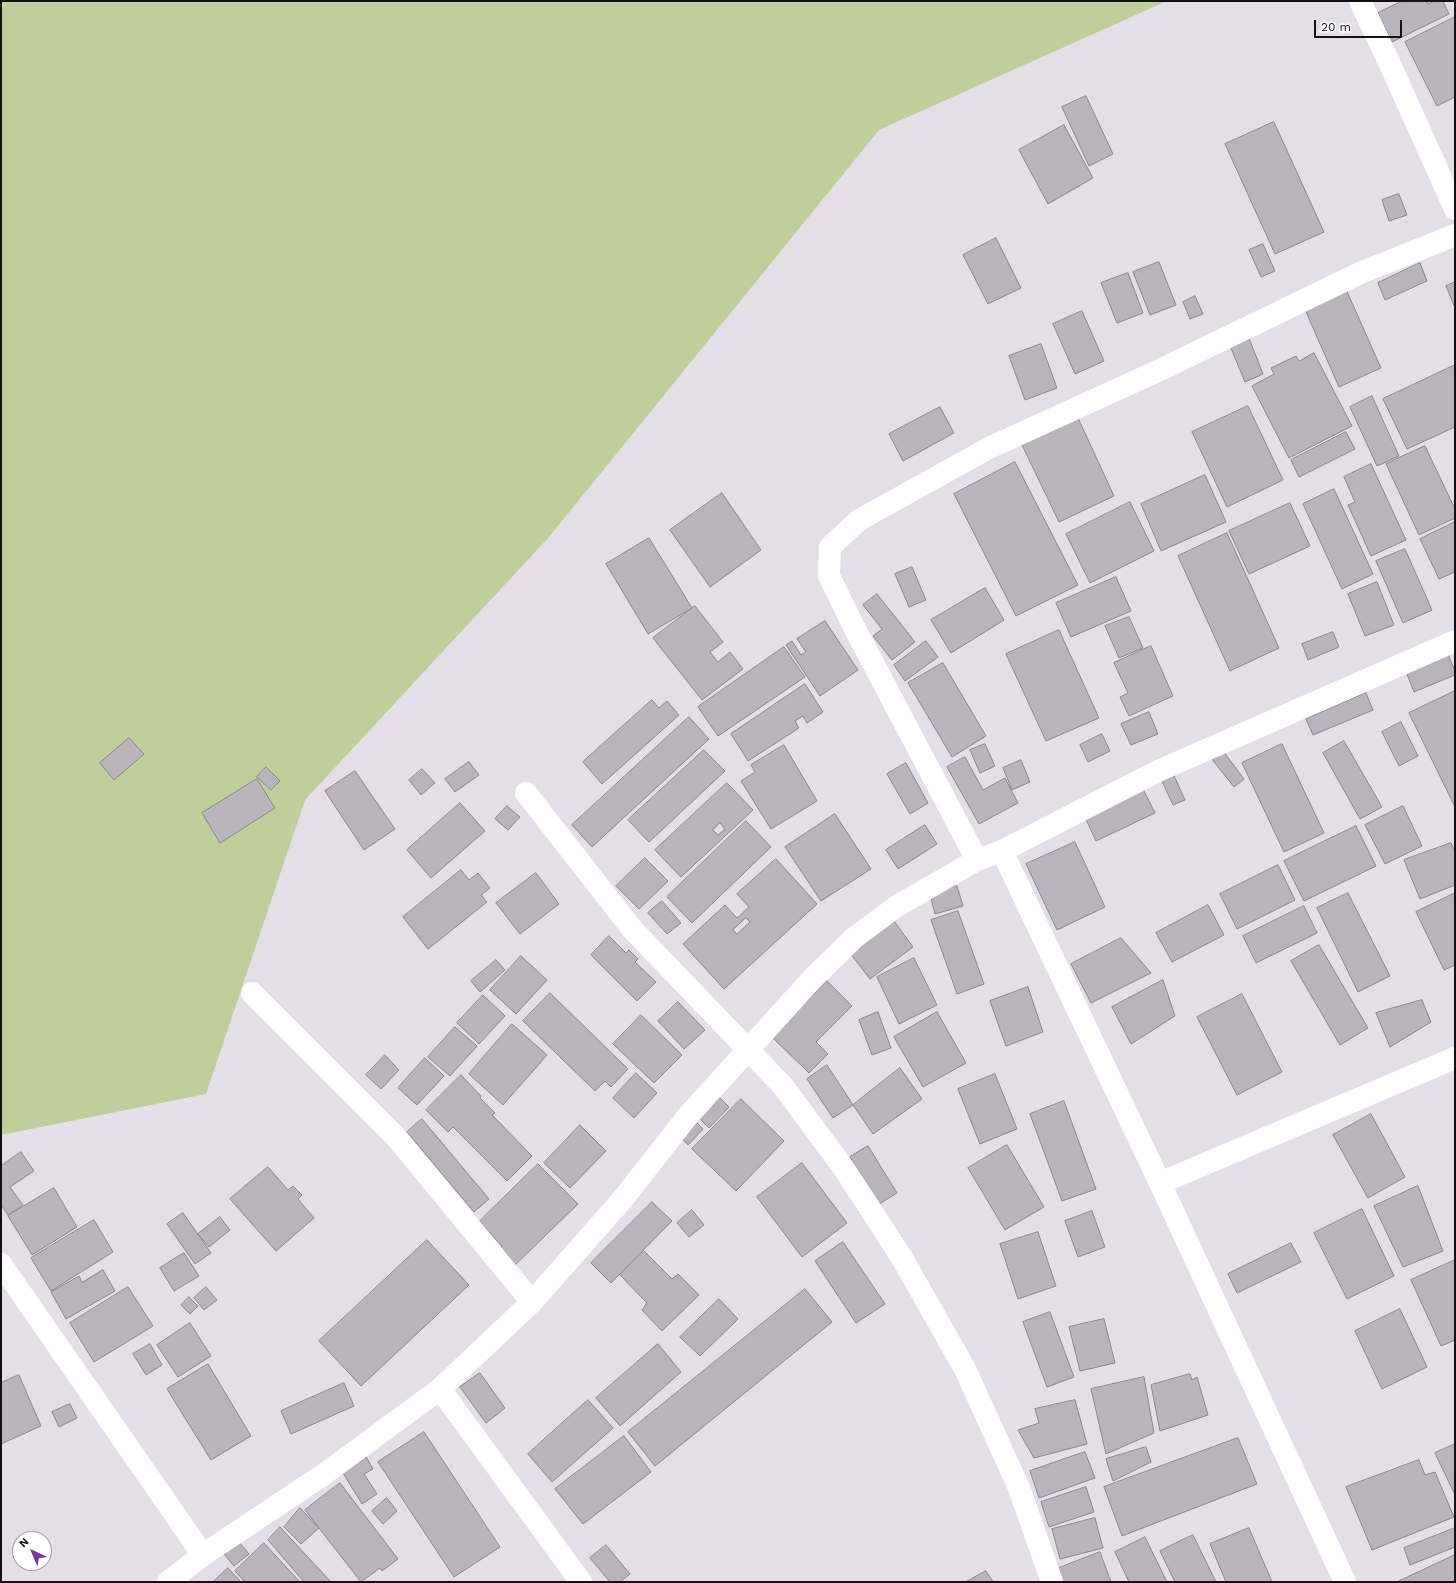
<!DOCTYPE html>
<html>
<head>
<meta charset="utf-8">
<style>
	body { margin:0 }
	#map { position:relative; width:1456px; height:1583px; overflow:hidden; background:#e4dee8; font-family:"Work Sans",sans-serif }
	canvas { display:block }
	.frame { position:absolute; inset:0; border:2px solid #121013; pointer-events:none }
	.north { position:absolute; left:12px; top:1531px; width:40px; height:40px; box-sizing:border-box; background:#fff; border:1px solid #a09fa1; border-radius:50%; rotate:316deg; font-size:11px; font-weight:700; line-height:16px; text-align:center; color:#121013 }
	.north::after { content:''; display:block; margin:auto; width:14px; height:18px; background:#7836ab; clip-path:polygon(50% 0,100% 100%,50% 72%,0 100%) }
	.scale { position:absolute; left:1314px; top:20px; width:88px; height:18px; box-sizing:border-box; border:2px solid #121013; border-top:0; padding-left:5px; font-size:12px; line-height:14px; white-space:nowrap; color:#121013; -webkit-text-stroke:3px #fff; paint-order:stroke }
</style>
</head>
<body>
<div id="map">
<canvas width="1456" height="1583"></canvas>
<div class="frame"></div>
<div class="north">N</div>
<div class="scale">20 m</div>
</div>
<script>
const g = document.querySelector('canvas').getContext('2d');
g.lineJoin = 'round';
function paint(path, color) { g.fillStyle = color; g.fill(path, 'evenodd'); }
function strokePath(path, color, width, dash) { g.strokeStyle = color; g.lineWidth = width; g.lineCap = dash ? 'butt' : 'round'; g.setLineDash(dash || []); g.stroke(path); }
const green = new Path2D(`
	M 1,1 L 1167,1 L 879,130 L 549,537 L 305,800 L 206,1094 L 1,1135 Z`);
const building = new Path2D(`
	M 1402,1 L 1427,1 L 1428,4 L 1434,1 L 1443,1 L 1449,14 L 1392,42 L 1378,13 Z
	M 1455,17 L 1455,97 L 1437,106 L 1405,42 Z
	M 1086,96 L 1113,154 L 1089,166 L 1062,107 Z
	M 1274,122 L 1324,232 L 1275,254 L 1225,144 Z
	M 1064,125 L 1093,178 L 1048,204 L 1019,150 Z
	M 1399,194 L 1407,215 L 1389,221 L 1382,200 Z
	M 996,238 L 1021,288 L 988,304 L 963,255 Z
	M 1263,244 L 1275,271 L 1261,277 L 1249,250 Z
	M 1159,262 L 1176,305 L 1150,315 L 1133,272 Z
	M 1420,263 L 1427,281 L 1385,300 L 1378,283 Z
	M 1128,273 L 1143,313 L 1117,323 L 1101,283 Z
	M 1455,282 L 1455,308 L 1446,286 Z
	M 1345,287 L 1381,368 L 1339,387 L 1303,305 Z
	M 1195,296 L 1203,314 L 1190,319 L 1183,302 Z
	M 1082,311 L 1104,361 L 1075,374 L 1053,324 Z
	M 1247,333 L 1263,374 L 1245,382 L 1228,341 Z
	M 1041,344 L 1057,388 L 1025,400 L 1009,356 Z
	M 1314,353 L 1352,426 L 1289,458 L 1252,386 L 1274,374 L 1271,368 L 1296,356 L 1299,361 Z
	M 1455,365 L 1455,427 L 1407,449 L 1383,399 Z
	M 1372,396 L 1399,456 L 1377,466 L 1350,407 Z
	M 1248,406 L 1283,480 L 1227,507 L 1192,432 Z
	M 940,407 L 954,433 L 903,461 L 889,434 Z
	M 1078,418 L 1114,496 L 1059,522 L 1022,445 Z
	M 1346,432 L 1355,449 L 1299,477 L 1291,460 Z
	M 1425,446 L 1455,509 L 1455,518 L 1419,535 L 1386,464 Z
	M 1015,462 L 1078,585 L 1016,616 L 954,494 Z
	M 1371,464 L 1406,540 L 1371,556 L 1348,505 L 1355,502 L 1344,477 Z
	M 1205,475 L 1226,522 L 1161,551 L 1141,504 Z
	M 1334,489 L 1373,574 L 1342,589 L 1303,504 Z
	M 722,493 L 761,550 L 710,587 L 670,530 Z
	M 1130,502 L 1154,551 L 1090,583 L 1066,534 Z
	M 1290,503 L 1310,546 L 1249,574 L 1229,531 Z
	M 1455,522 L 1455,572 L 1439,579 L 1420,539 Z
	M 1227,533 L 1279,648 L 1230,671 L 1178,556 Z
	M 649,538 L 692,608 L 648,634 L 606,564 Z
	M 1405,549 L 1432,610 L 1403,623 L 1376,561 Z
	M 912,567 L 926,600 L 909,607 L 895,574 Z
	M 1116,577 L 1131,611 L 1071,637 L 1056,603 Z
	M 1377,582 L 1394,625 L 1365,636 L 1348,594 Z
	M 985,588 L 1004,620 L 951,653 L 931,620 Z
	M 877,594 L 915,642 L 892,660 L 873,636 L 882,629 L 863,605 Z
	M 695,606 L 723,642 L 710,652 L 718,662 L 730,652 L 743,669 L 702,700 L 653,638 Z
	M 1129,617 L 1143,648 L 1119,658 L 1105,626 Z
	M 825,621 L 858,670 L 820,696 L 786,645 L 792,641 L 801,655 L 806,652 L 797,639 Z
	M 1059,630 L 1099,718 L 1046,741 L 1006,654 Z
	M 1333,632 L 1339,647 L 1308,660 L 1302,644 Z
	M 926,641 L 938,657 L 905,681 L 894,665 Z
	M 1151,646 L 1173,696 L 1129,716 L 1120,697 L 1128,693 L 1114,663 Z
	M 784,647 L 805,677 L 718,736 L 698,707 Z
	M 1447,652 L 1455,671 L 1455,675 L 1414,692 L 1405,669 Z
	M 943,663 L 986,736 L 952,757 L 908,683 Z
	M 805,684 L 823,712 L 807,723 L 803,716 L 795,721 L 799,728 L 748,761 L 731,734 Z
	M 1455,691 L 1455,807 L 1409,713 Z
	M 1366,693 L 1373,710 L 1313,735 L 1306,719 Z
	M 652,700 L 659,708 L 667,701 L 679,715 L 602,784 L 583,762 Z
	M 1149,712 L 1158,734 L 1131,745 L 1121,724 Z
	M 689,717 L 709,739 L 592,847 L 572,825 Z
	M 1401,722 L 1418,756 L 1399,766 L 1382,732 Z
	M 1102,734 L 1110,751 L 1088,762 L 1080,745 Z
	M 129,738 L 144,754 L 114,780 L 100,763 Z
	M 1344,741 L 1382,807 L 1360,819 L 1323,753 Z
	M 985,744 L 995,766 L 980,773 L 970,750 Z
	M 1282,744 L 1324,833 L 1284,852 L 1242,763 Z
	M 784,745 L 817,801 L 771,829 L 741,781 L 755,772 L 751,765 Z
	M 704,750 L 725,771 L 649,842 L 628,820 Z
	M 1223,751 L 1244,779 L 1234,787 L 1211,758 Z
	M 965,757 L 983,790 L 1005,778 L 1018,803 L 979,824 L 947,767 Z
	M 1021,760 L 1030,782 L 1012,790 L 1003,768 Z
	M 469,762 L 479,775 L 455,792 L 445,779 Z
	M 906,763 L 928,803 L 910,814 L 887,774 Z
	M 266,767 L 280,781 L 271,790 L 257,777 Z
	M 422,769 L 435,783 L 421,795 L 409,780 Z
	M 355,771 L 395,829 L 364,850 L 325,791 Z
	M 1172,771 L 1185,800 L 1173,805 L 1160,777 Z
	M 257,779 L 275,808 L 220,843 L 202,813 Z
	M 727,783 L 753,810 L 681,877 L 655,850 ZM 720,823 L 725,829 L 718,835 L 713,830 Z
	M 1140,783 L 1155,813 L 1096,841 L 1082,811 Z
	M 460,803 L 485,831 L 431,878 L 407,850 Z
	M 507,806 L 520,817 L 508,830 L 495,819 Z
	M 1403,806 L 1422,846 L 1385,864 L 1365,825 Z
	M 835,814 L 871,869 L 821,901 L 785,847 Z
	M 746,821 L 771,847 L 692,923 L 667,897 Z
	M 925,825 L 937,844 L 898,869 L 886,850 Z
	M 1356,826 L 1376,866 L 1304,901 L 1284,861 Z
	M 1075,842 L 1105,907 L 1057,930 L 1026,864 Z
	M 1451,843 L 1455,851 L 1455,885 L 1420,899 L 1404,860 Z
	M 645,858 L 668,881 L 639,909 L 616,886 Z
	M 776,859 L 817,904 L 724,989 L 683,944 L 725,905 L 737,918 L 749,907 L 737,894 ZM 746,918 L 750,922 L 737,934 L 733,930 Z
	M 1278,865 L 1295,900 L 1237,929 L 1220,894 Z
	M 461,870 L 469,880 L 478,873 L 490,888 L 481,895 L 487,902 L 428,949 L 403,917 Z
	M 536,873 L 559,904 L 520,934 L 496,903 Z
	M 957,886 L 963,906 L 935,914 L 930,894 Z
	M 1348,893 L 1390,976 L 1358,992 L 1317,908 Z
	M 1455,893 L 1455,965 L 1444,970 L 1416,912 Z
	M 662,901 L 681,923 L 667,934 L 648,913 Z
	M 1208,905 L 1224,935 L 1172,962 L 1156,933 Z
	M 1304,906 L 1317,933 L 1256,963 L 1243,936 Z
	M 958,911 L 984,984 L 957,994 L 931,920 Z
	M 894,921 L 913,947 L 870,979 L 850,953 Z
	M 609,936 L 626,953 L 629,950 L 638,959 L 635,962 L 656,982 L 637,1001 L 591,955 Z
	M 1121,938 L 1151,973 L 1091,1003 L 1071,964 Z
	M 1319,945 L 1368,1028 L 1340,1045 L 1291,961 Z
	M 521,956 L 547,980 L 516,1014 L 490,990 Z
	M 914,958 L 937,1005 L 899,1024 L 877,977 Z
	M 496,960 L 505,970 L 480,992 L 471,981 Z
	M 1163,980 L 1175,1016 L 1131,1044 L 1112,1007 Z
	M 827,981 L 852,1006 L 816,1042 L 828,1054 L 809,1073 L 772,1037 Z
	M 1028,987 L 1043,1032 L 1006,1046 L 990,1001 Z
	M 550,993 L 628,1069 L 611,1087 L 605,1081 L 595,1091 L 523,1021 Z
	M 1242,994 L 1282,1072 L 1237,1095 L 1197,1017 Z
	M 483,995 L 505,1016 L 479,1044 L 457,1023 Z
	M 1422,1000 L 1431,1022 L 1390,1047 L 1376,1013 Z
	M 678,1002 L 705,1030 L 684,1049 L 658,1021 Z
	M 878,1012 L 891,1048 L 872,1055 L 859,1020 Z
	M 937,1012 L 966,1063 L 923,1087 L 894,1037 Z
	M 641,1015 L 682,1055 L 654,1083 L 613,1044 Z
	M 512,1024 L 547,1055 L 503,1105 L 469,1074 Z
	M 455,1027 L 477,1046 L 450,1076 L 428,1057 Z
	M 385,1055 L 399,1070 L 381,1089 L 366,1075 Z
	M 425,1058 L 444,1076 L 417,1105 L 398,1088 Z
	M 827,1065 L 853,1105 L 833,1118 L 807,1079 Z
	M 900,1068 L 922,1099 L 873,1134 L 853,1105 Z
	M 636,1073 L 657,1093 L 634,1118 L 613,1098 Z
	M 995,1074 L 1017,1129 L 980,1144 L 958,1089 Z
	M 461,1075 L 481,1096 L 480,1098 L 495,1113 L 492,1115 L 532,1156 L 507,1181 L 453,1127 L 448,1132 L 426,1110 Z
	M 715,1093 L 729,1107 L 709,1128 L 695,1114 Z
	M 741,1099 L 784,1141 L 736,1191 L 692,1149 Z
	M 1064,1101 L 1096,1189 L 1062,1201 L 1030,1114 Z
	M 1371,1114 L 1405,1177 L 1368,1198 L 1333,1135 Z
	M 692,1118 L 703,1129 L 688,1145 L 677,1133 Z
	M 422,1119 L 489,1199 L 474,1212 L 407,1132 Z
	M 580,1125 L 606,1151 L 570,1188 L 544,1163 Z
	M 1007,1145 L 1044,1207 L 1005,1230 L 968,1168 Z
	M 868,1146 L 897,1193 L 879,1204 L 850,1157 Z
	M 21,1152 L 34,1171 L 10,1187 L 23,1205 L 8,1215 L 1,1205 L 1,1166 Z
	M 802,1163 L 847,1223 L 802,1257 L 757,1197 Z
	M 538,1164 L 578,1204 L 514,1266 L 499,1249 L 502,1246 L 479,1222 Z
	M 268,1167 L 288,1190 L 293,1186 L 302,1195 L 298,1199 L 314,1218 L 276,1251 L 230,1199 Z
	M 1418,1186 L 1443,1251 L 1403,1267 L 1374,1206 Z
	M 54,1188 L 77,1227 L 32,1255 L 8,1216 Z
	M 652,1202 L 672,1221 L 611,1283 L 591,1263 Z
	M 1362,1209 L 1394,1276 L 1347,1299 L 1314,1233 Z
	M 692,1210 L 704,1225 L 689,1237 L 677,1223 Z
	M 1092,1211 L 1105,1247 L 1078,1257 L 1065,1221 Z
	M 183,1213 L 211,1253 L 195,1264 L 167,1224 Z
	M 220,1217 L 230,1230 L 209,1247 L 198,1234 Z
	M 94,1220 L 113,1252 L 51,1291 L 31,1258 Z
	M 1038,1232 L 1056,1286 L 1018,1299 L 1000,1244 Z
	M 427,1240 L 469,1285 L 361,1386 L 319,1341 Z
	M 843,1242 L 885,1304 L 856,1323 L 815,1261 Z
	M 1291,1243 L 1301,1262 L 1237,1293 L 1228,1274 Z
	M 644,1251 L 672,1279 L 678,1274 L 699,1295 L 662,1331 L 642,1310 L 647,1303 L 620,1275 Z
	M 184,1253 L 199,1276 L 174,1291 L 160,1268 Z
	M 1455,1260 L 1455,1340 L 1441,1346 L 1411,1280 Z
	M 103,1270 L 115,1291 L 66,1319 L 51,1292 L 79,1276 L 82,1282 Z
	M 128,1287 L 153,1326 L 94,1362 L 70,1323 Z
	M 206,1287 L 217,1300 L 204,1310 L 194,1298 Z
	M 805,1289 L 832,1322 L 655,1466 L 628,1432 Z
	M 189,1297 L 198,1306 L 190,1314 L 181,1305 Z
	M 719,1299 L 738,1319 L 700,1356 L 680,1337 Z
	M 1400,1309 L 1427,1367 L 1382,1389 L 1355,1331 Z
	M 1050,1312 L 1074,1377 L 1047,1387 L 1023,1322 Z
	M 1104,1319 L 1115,1363 L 1080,1371 L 1069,1327 Z
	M 190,1323 L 211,1356 L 178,1377 L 157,1345 Z
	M 150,1344 L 162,1365 L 146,1375 L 133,1354 Z
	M 658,1344 L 681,1372 L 620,1426 L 596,1398 Z
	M 208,1364 L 251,1436 L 211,1460 L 167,1389 Z
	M 480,1373 L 505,1408 L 486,1423 L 460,1387 Z
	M 1190,1374 L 1192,1380 L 1197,1377 L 1208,1415 L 1160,1431 L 1151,1385 Z
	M 19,1375 L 41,1426 L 1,1444 L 1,1383 Z
	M 1144,1377 L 1154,1433 L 1106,1454 L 1091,1389 Z
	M 344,1383 L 354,1406 L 291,1434 L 281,1411 Z
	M 588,1400 L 613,1428 L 552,1482 L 528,1454 Z
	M 1075,1400 L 1087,1444 L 1034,1458 L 1018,1430 L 1039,1423 L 1035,1409 Z
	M 70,1404 L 77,1418 L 59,1427 L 52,1412 Z
	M 424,1432 L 500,1547 L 454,1577 L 378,1462 Z
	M 624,1436 L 651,1472 L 583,1524 L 555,1489 Z
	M 1238,1438 L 1257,1484 L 1122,1536 L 1104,1487 Z
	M 1455,1444 L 1455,1495 L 1435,1453 Z
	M 1146,1447 L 1151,1462 L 1113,1481 L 1106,1459 Z
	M 1085,1452 L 1095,1478 L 1039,1498 L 1030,1471 Z
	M 364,1453 L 373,1469 L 364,1474 L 377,1494 L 362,1504 L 340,1468 Z
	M 1419,1460 L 1425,1475 L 1435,1472 L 1454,1517 L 1372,1550 L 1346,1487 Z
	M 340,1483 L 398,1559 L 382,1571 L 380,1568 L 361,1582 L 305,1510 Z
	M 1086,1487 L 1094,1512 L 1049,1527 L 1041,1502 Z
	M 387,1498 L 397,1511 L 383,1524 L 372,1511 Z
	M 300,1508 L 319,1528 L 301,1544 L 284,1527 Z
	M 1095,1518 L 1103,1548 L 1060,1559 L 1052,1529 Z
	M 280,1527 L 331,1582 L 304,1582 L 268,1540 Z
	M 1249,1528 L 1272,1582 L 1226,1582 L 1210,1544 Z
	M 1455,1528 L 1455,1547 L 1410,1565 L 1404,1548 Z
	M 1193,1535 L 1216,1582 L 1175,1582 L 1160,1551 Z
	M 234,1536 L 249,1554 L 234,1566 L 219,1548 Z
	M 1145,1537 L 1167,1582 L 1129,1582 L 1115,1552 Z
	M 264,1543 L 300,1582 L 245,1582 L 235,1571 Z
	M 606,1545 L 630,1574 L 620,1582 L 610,1582 L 590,1558 Z
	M 1100,1552 L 1111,1582 L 1058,1582 L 1054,1570 Z
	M 1455,1555 L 1455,1582 L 1397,1582 Z
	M 228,1568 L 241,1582 L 213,1582 Z
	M 986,1571 L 993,1582 L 966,1582 Z`);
const street = new Path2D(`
	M 1360,1 L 1389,62 L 1455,209
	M 526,793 L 633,930 L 783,1086 L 845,1170 L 902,1258 L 965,1369 L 1019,1488 L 1052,1582
	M 1002,851 L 1160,1183 L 1345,1582
	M 977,860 L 855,629 L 829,576 L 830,547 L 859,520 L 989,448 L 1162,369 L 1360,273 L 1455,235
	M 252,993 L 395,1136 L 532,1302
	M 1160,1183 L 1455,1058
	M 1,1264 L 203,1555
	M 440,1389 L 581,1582
	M 168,1582 L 203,1555 L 323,1475 L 440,1389 L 532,1302 L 622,1200 L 687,1117 L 814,977 L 854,938 L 897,906 L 977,860 L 1002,851 L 1158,771 L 1455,641`);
paint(green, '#bfcf9c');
paint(building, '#b9b3bc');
strokePath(building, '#8b868f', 1);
strokePath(street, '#fff', 22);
</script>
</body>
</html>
